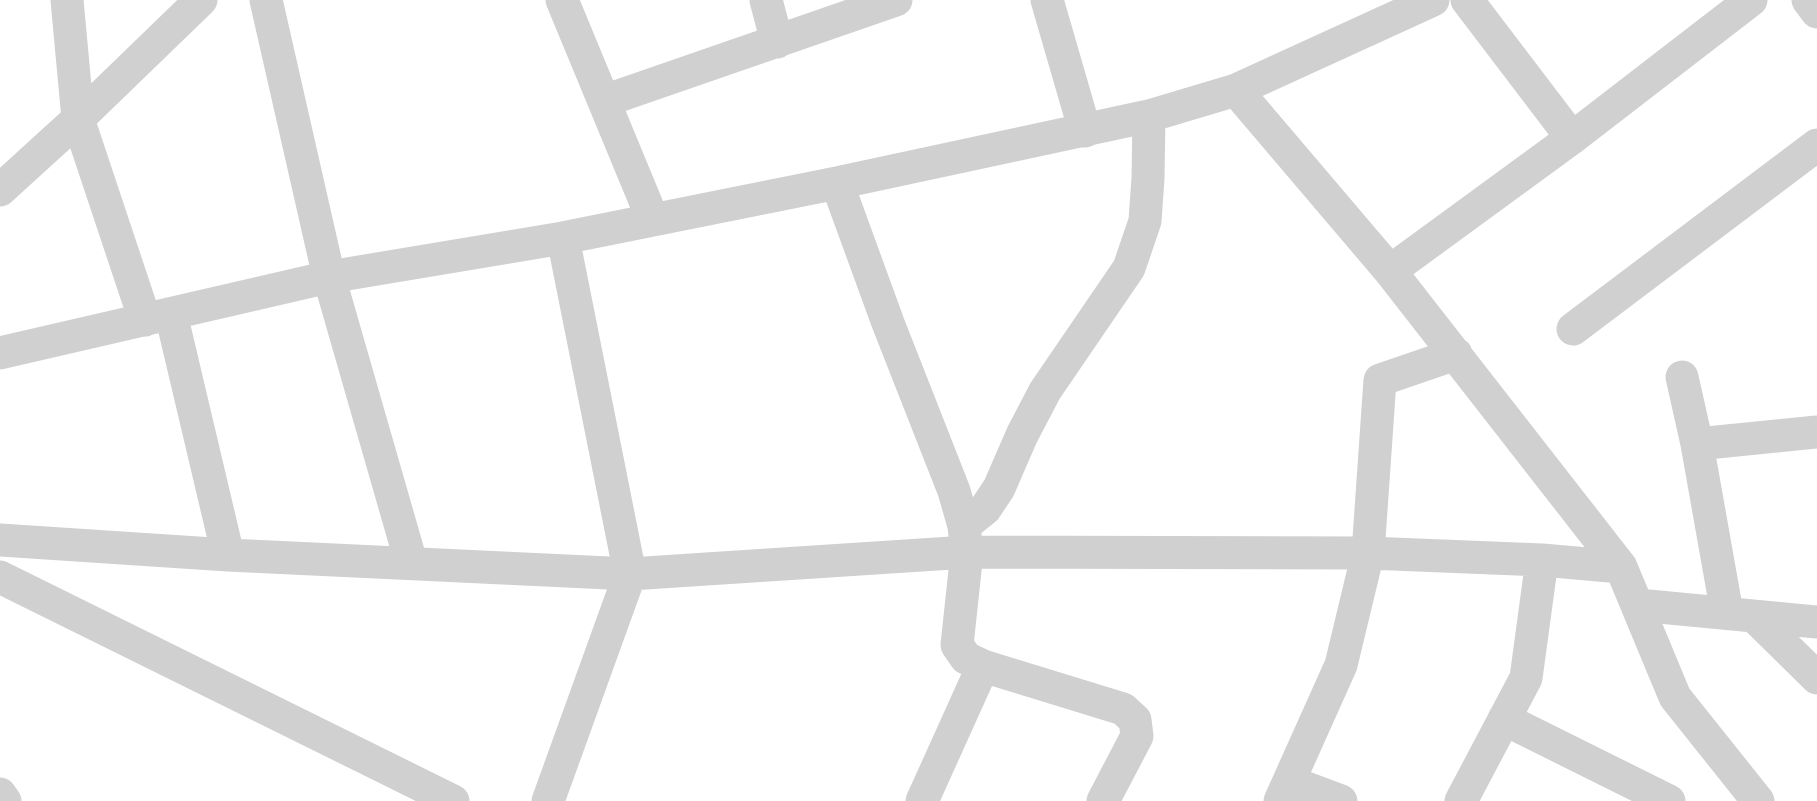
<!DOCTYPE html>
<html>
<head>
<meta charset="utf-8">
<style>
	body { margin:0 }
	canvas { display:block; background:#fff }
</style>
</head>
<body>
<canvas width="1817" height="801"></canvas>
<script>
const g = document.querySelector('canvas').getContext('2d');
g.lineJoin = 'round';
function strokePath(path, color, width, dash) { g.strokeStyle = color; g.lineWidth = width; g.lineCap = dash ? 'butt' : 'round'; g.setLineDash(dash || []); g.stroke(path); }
const minor = new Path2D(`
	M 67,0 L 78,119 L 145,320
	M 266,0 L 329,277 L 411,562
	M 562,0 L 653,220
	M 766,0 L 777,42
	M 1047,0 L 1085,131
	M 1467,0 L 1572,138
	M 1808,0 L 1817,12
	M 1236,90 L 1390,271 L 1621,567 L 1675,697 L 1758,801
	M 604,101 L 896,0
	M 837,183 L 888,323 L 954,491 L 964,526 L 967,552 L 957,645 L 966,658 L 983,666 L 1123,709 L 1135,720 L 1137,736 L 1103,801
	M 0,190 L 78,119 L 201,0
	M 1390,271 L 1572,138 L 1751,0
	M 171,314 L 228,555
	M 1573,329 L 1817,145
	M 0,353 L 329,277 L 563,238 L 837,183 L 1149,116 L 1236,90 L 1433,0
	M 1682,377 L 1697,444 L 1727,613
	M 1697,444 L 1817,432
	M 964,526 L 985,509 L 999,488 L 1022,435 L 1045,391 L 1129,268 L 1145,221 L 1148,178 L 1149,116
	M 0,540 L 228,555 L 630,574 L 967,552 L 1368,553 L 1542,560 L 1621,567
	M 0,577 L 453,801
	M 1638,605 L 1817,622
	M 1754,616 L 1817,678
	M 1504,719 L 1669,801
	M 1290,782 L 1341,801
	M 0,794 L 5,801
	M 548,801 L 630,574 L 563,238
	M 922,801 L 983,666
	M 1280,801 L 1341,665 L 1368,553 L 1380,380 L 1456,354
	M 1461,801 L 1526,678 L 1542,560`);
strokePath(minor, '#d0d0d0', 33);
</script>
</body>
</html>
